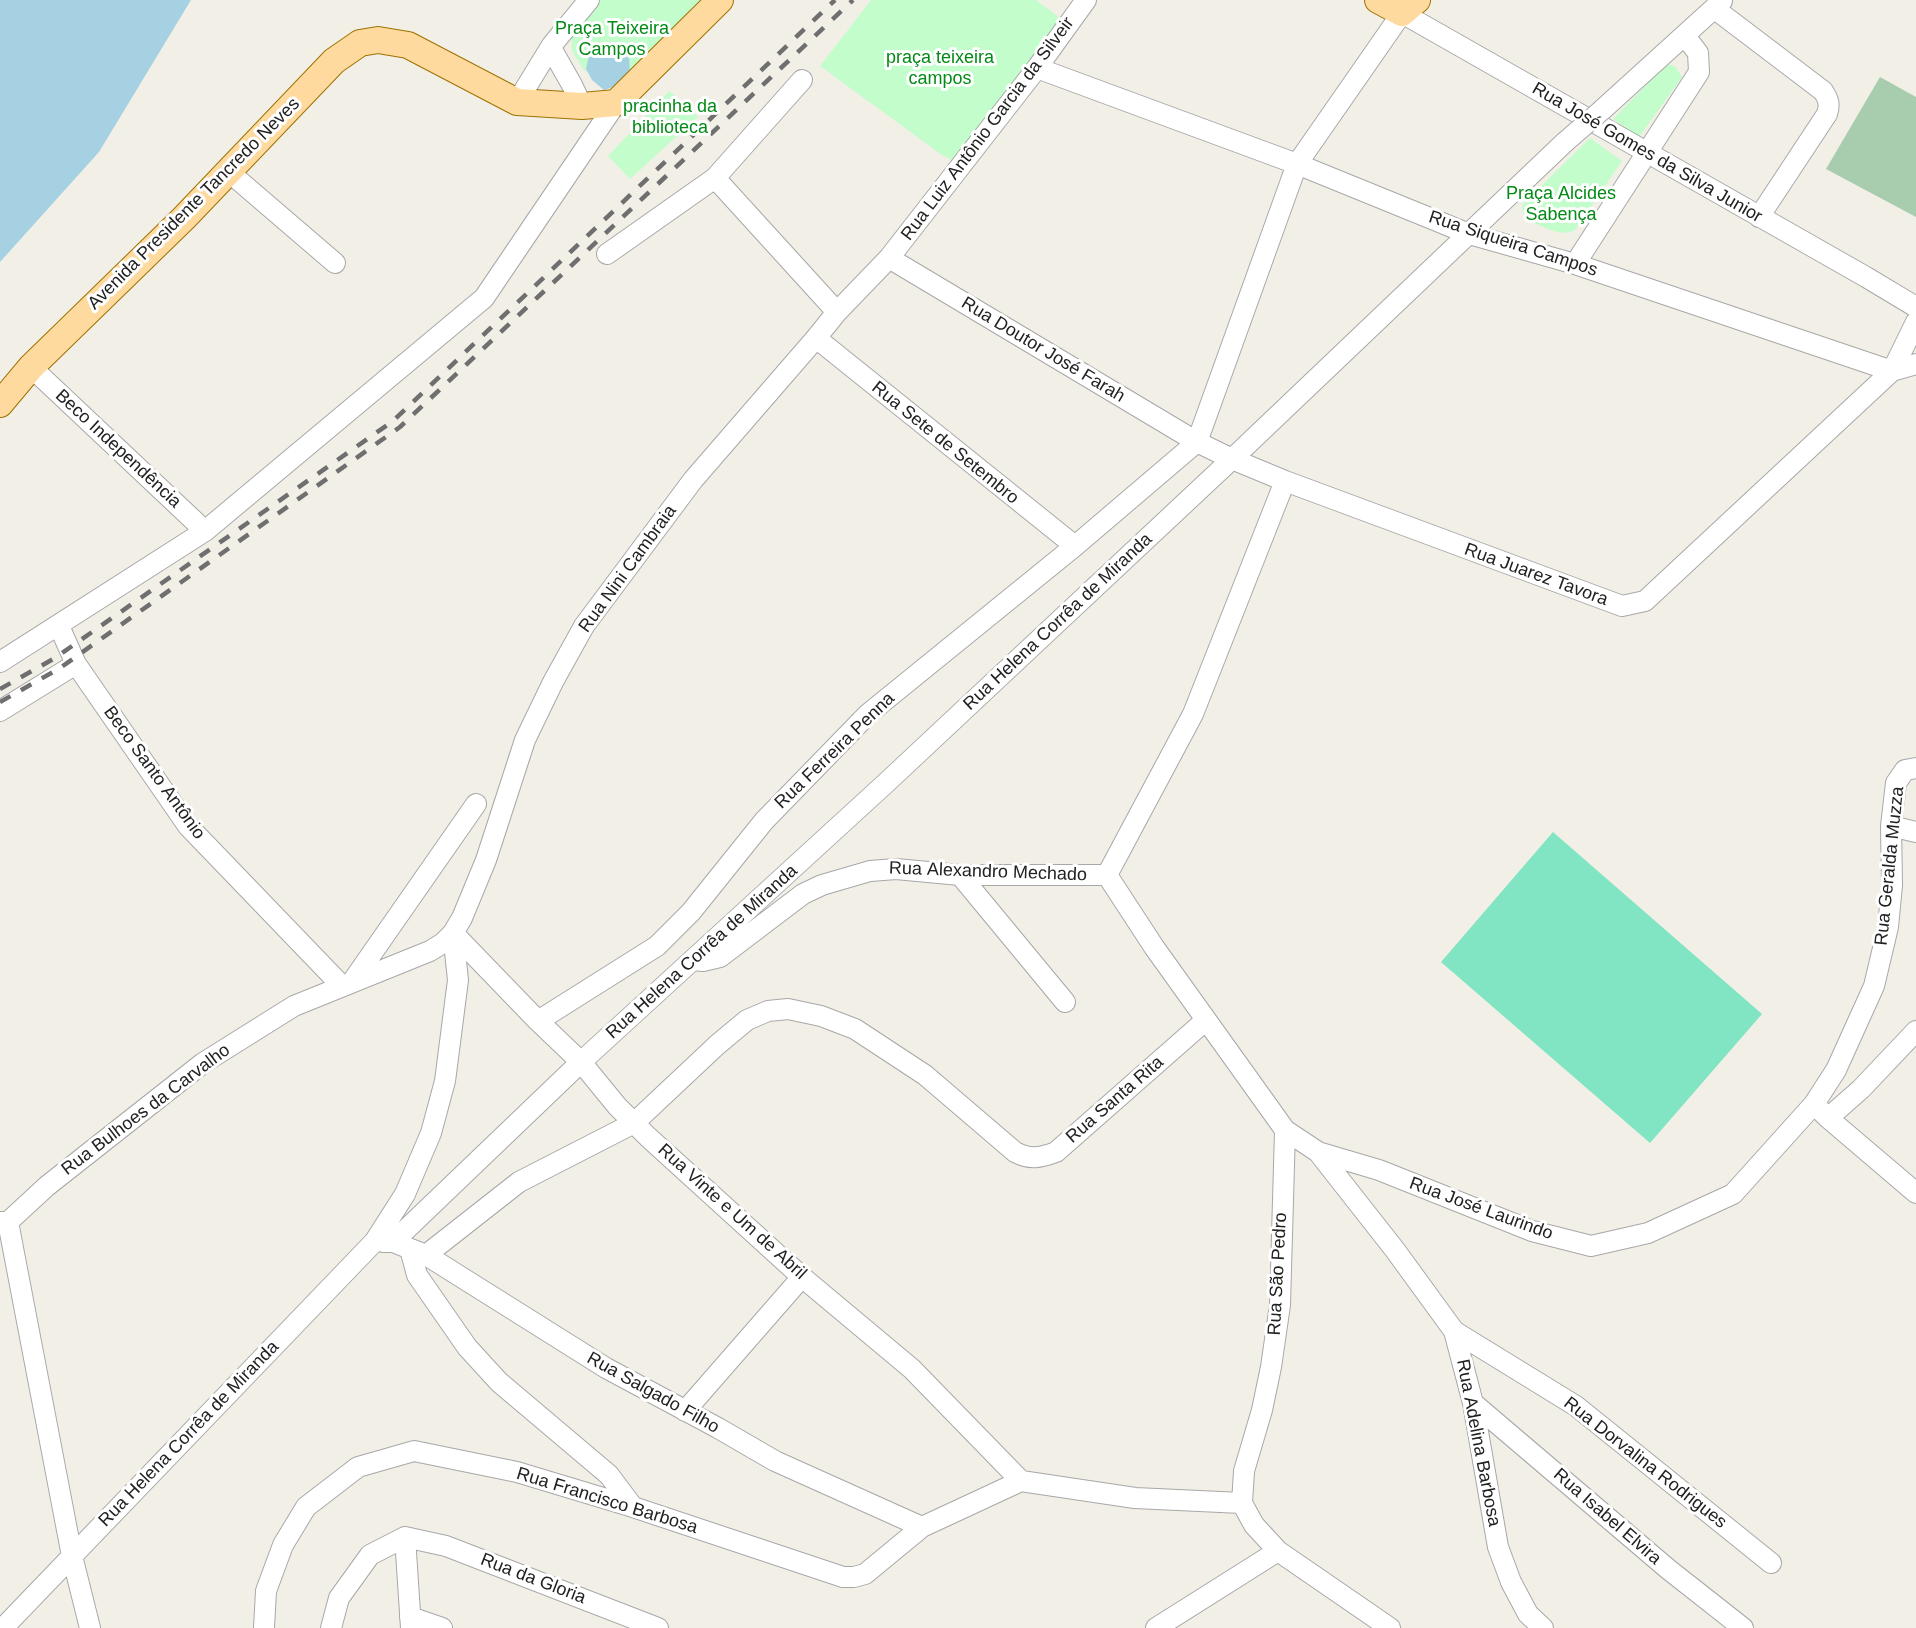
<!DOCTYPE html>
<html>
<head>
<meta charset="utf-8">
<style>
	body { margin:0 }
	canvas { display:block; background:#f2efe7 }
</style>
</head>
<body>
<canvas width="1916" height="1628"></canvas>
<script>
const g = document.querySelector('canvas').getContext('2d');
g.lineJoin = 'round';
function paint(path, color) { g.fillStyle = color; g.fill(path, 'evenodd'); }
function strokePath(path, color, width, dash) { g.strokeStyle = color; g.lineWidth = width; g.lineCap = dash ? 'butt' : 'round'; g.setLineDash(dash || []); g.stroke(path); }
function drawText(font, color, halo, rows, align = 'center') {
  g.font = font + ' Helvetica,sans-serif'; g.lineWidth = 6; g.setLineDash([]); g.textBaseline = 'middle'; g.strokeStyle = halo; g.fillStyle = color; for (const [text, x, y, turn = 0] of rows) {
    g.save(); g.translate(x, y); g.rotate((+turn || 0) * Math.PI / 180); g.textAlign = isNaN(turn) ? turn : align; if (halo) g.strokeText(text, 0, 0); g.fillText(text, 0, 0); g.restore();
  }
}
const cemetery = new Path2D(`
	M 1880,77 L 1916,97 L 1916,217 L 1826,169 Z`);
const park = new Path2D(`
	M 593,0 L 712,0 L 630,78 L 595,76 L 583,69 L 572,51 L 571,25 Z
	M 871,0 L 1036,0 L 1063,20 L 957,162 L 942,155 L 820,66 Z
	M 1667,64 L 1675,66 L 1682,77 L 1639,137 L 1613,119 Z
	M 669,91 L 698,117 L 630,179 L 608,156 Z
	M 1590,138 L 1622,161 L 1576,229 C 1563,240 1539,224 1525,219 L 1522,209 L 1523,204 Z`);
const pitch = new Path2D(`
	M 1553,832 L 1762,1014 L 1650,1143 L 1441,962 Z`);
const water = new Path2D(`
	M 0,0 L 191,0 L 99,152 L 0,262 Z
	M 611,42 L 629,54 L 630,75 L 619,85 L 604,90 L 592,80 L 586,69 L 591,45 Z`);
const minor = new Path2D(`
	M 1715,9 L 1823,91 C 1829,100 1830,105 1827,114 L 1759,217
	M 551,48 L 572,85 L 582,106
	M 1037,68 L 1297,164 L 1469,234 L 1575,264 L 1892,371
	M 517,102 L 552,45 L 589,0
	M 1602,110 L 1722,1
	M 229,172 L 335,263
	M 715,178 L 837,312
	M 607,254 L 715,178 L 802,80
	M 889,258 L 1197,442 L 1232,459 L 1285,481 L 1622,606 L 1645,601 L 1892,371 L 1916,322
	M 1575,264 L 1699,72 L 1698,53 L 1685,36
	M 816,338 L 1075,546
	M 31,367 L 205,531
	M 1892,371 L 1916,364
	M 59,626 L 76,664 L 188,826 L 342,986
	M 0,662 L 205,531 L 484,298 L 616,103
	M 0,711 L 76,664
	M 1891,826 L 1916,832
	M 960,875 L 1065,1002
	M 1107,875 L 1154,947 L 1285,1130 L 1280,1305 L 1271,1367 L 1262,1410 L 1244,1471 L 1242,1503
	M 1107,875 L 1193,714 L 1285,481
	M 453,933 L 538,1021 L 581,1062 L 617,1106 L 648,1137 L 802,1277 L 912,1369 L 1021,1481
	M 693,960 L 703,961 L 720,957 L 803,894 L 822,885 L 870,871 L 896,869 L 960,875 L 1107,875
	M 352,982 L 476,804
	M 538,1021 L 657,946 L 691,912 L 764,821 L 868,714 L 1075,546 L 1197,442 L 1297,164 L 1402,13 L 1866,277 L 1916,307
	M 1814,1104 L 1828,1118 L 1916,1193
	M 1828,1118 L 1861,1089 L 1916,1031
	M 1285,1130 L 1318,1152 L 1395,1250 L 1454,1331 L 1473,1403 L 1498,1547 L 1511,1582 L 1528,1614 L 1543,1628
	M 1318,1152 L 1379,1170 L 1532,1231 L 1591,1246 L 1648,1233 L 1733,1194 L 1814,1104 L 1836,1070 L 1874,986 L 1888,927 L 1892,885 L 1891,826 L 1896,783 L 1905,770 L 1916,768
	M 0,1222 L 8,1222 L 47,1186 L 203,1063 L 294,1006 L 430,951 L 443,943 L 453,933 L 462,918 L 486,860 L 525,740 L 553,682 L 584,626 L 693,480 L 816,338 L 837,312 L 889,258 L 1037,68 L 1086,0
	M 8,1222 L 72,1556 L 90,1628
	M 383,1242 L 393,1242 L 426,1255 L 606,1368 L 718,1428 L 775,1461 L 922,1527
	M 393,1242 L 581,1062 L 886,783 L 1232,459 L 1565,142
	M 410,1249 L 417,1275 L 467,1347 L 499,1382 L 609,1475 L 633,1507
	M 426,1255 L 519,1182 L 634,1123 L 717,1045 L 747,1020 L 768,1011 L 788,1009 L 821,1016 L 855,1029 L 925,1075 L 1015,1152 C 1030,1160 1040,1158 1056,1152 L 1206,1020
	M 1454,1331 L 1576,1406 L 1771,1563
	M 1473,1403 L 1668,1569 L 1743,1628
	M 685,1411 L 802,1277
	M 1021,1481 L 1135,1498 L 1242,1503
	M 1242,1503 L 1254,1525 L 1278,1551 L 1390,1628
	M 405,1537 L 446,1546 L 658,1628
	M 405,1537 L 411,1628
	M 410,1617 L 442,1628
	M 3,1628 L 375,1241 L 405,1194 L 431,1133 L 445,1081 L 458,980 L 453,933
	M 264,1628 L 266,1591 L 283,1545 L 306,1507 L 358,1467 L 414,1451 L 517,1472 L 633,1507 L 843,1577 L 854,1577 L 865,1574 L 922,1527 L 1021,1481
	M 331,1628 L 339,1598 L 370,1555 L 405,1537
	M 1156,1628 L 1278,1551`);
const major = new Path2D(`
	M 1378,0 L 1402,13 L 1417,0
	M 0,404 L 31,367 L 184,218 L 334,61 L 360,43 L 378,40 L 408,45 L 517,102 L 582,106 L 616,103 L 720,0`);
const rail = new Path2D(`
	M 0,689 L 55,658 L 393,421 L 835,0
	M 0,702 L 60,668 L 400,427 L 853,0`);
const minorBridge = new Path2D(`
	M 1565,142 L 1602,110`);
const parkNames = [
	["Praça Teixeira",612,29],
	["Campos",612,50],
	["praça teixeira",940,58],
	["campos",940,79],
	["pracinha da",670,107],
	["biblioteca",670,128],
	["Praça Alcides",1561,194],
	["Sabença",1561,215]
];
const streetNames = [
	["Rua Luiz Antônio Garcia da Silveir",988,129,-53],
	["Rua José Gomes da Silva Junior",1647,153,30],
	["Avenida Presidente Tancredo Neves",194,204,-45],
	["Rua Siqueira Campos",1513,244,18],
	["Rua Doutor José Farah",1043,350,31],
	["Rua Sete de Setembro",945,443,39],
	["Beco Independência",118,449,43],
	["Rua Nini Cambraia",628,569,-54],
	["Rua Juarez Tavora",1536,575,20],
	["Rua Helena Corrêa de Miranda",1058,622,-43],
	["Rua Ferreira Penna",835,751,-44],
	["Beco Santo Antônio",154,773,54],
	["Rua Geralda Muzza",1890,866,-84],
	["Rua Alexandro Mechado",988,872,2],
	["Rua Helena Corrêa de Miranda",702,952,-42],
	["Rua Santa Rita",1115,1100,-41],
	["Rua Bulhoes da Carvalho",146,1110,-37],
	["Rua José Laurindo",1481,1209,20],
	["Rua Vinte e Um de Abril",732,1212,42],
	["Rua São Pedro",1278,1274,-87],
	["Rua Salgado Filho",653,1393,29],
	["Rua Helena Corrêa de Miranda",189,1434,-46],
	["Rua Adelina Barbosa",1478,1443,79],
	["Rua Dorvalina Rodrigues",1645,1463,38],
	["Rua Francisco Barbosa",607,1501,17],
	["Rua Isabel Elvira",1607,1517,41],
	["Rua da Gloria",533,1579,21]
];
paint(cemetery, '#a7ccae');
paint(park, '#c3fdcb');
paint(pitch, '#81e5c3');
paint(water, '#a5d1e2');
strokePath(minor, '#a8a8a8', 22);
strokePath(major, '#9e7200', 28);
strokePath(minor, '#fff', 20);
strokePath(major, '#ffda9f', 26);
strokePath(rail, '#6f6f6f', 4.5, [12, 12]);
strokePath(minorBridge, '#a8a8a8', 22, []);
strokePath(minorBridge, '#fff', 20);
drawText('18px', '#048a16', '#fff', parkNames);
drawText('18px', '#212121', '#fff', streetNames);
</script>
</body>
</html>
